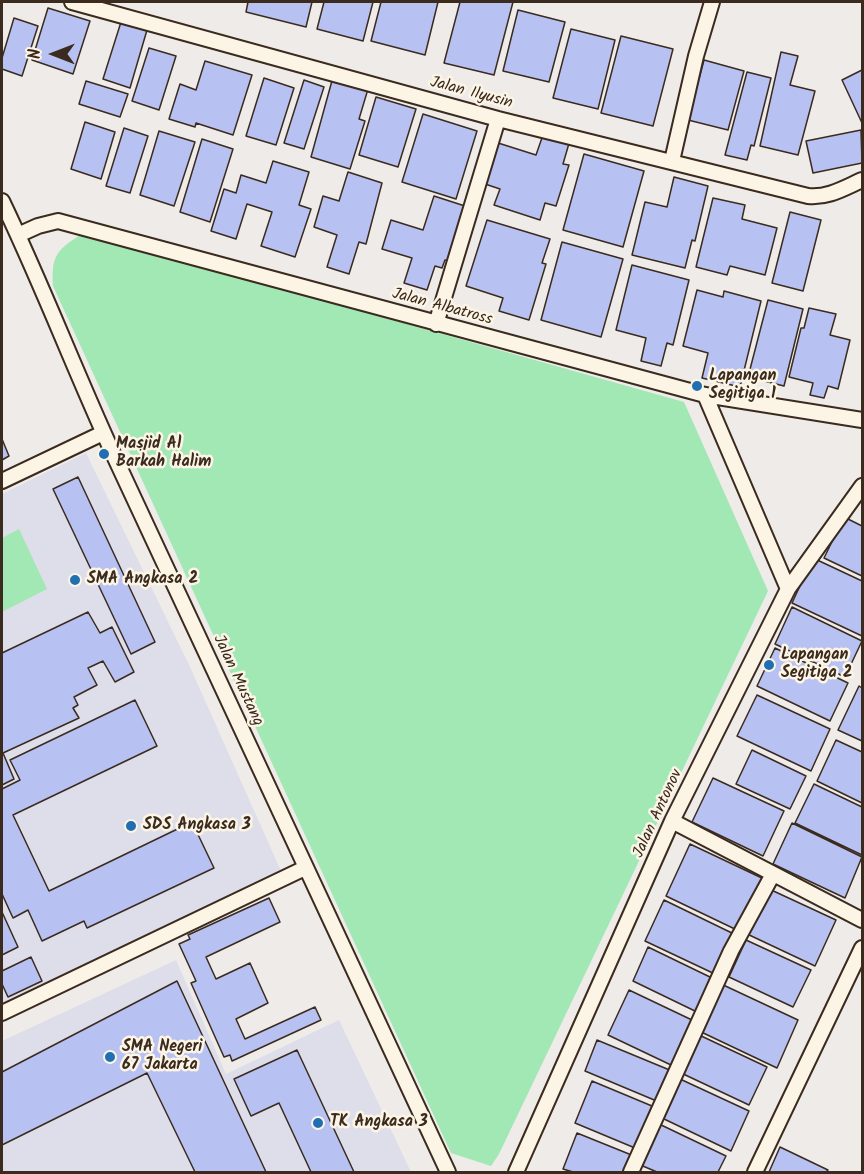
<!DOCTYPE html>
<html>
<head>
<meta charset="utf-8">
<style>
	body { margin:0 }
	#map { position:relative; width:864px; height:1174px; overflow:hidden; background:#eeebe8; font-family:Kalam,sans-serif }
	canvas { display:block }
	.frame { position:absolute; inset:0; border:3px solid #3b2a1e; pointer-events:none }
	.north { position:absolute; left:24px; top:24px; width:60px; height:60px; -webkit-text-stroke:4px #fcf5e5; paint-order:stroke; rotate:270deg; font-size:16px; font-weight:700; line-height:24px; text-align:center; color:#3b2a1e }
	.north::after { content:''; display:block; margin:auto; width:21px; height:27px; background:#3b2a1e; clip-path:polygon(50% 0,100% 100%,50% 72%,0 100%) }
</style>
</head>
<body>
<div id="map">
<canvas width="864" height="1174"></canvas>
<div class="frame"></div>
<div class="north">N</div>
</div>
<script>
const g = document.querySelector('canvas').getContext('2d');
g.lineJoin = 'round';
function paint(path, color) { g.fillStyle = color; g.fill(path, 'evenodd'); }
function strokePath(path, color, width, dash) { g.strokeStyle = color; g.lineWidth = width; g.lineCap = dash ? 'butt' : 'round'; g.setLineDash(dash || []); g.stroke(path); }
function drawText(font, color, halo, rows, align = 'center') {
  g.font = font + ' Kalam,sans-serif'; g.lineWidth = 5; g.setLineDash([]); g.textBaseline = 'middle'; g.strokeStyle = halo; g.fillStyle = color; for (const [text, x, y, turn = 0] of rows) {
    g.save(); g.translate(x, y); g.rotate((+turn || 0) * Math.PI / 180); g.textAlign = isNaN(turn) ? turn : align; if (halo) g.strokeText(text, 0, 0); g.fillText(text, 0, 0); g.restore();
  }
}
const built = new Path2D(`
	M 86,453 L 190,667 L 285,880 L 2,1021 L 2,494 Z
	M 176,960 L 226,1074 L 339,1020 L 411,1172 L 2,1172 L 2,1041 Z`);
const green = new Path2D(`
	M 83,233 L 684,402 L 768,591 L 499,1154 L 491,1166 L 451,1153 L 53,286 C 51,255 57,250 83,233 Z
	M 19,529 L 47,589 L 2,612 L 2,538 Z`);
const building = new Path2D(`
	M 248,2 L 312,2 L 306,27 L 246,12 Z
	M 324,2 L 373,2 L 363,41 L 317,29 Z
	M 381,2 L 438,2 L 425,55 L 371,41 Z
	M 460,2 L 513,2 L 494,75 L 444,63 Z
	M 48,8 L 90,21 L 73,74 L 32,60 Z
	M 518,10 L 565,22 L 549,82 L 503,71 Z
	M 14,18 L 38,26 L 22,76 L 2,69 L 2,58 Z
	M 121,22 L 147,30 L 130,88 L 103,79 Z
	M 571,29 L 615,40 L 598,109 L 553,98 Z
	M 621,36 L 673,49 L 653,126 L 601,113 Z
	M 149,48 L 176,56 L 159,110 L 132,101 Z
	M 781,52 L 798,56 L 790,85 L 815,91 L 798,155 L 760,146 Z
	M 704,60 L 744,71 L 728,130 L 688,120 Z
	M 205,61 L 252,75 L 233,135 L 196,123 L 195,127 L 169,119 L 180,84 L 196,90 Z
	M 862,70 L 862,123 L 842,80 Z
	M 747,72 L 771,78 L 754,146 L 751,145 L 747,160 L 725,155 Z
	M 333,77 L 368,89 L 359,119 L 365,121 L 350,169 L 311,157 Z
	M 264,78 L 294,88 L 276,145 L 246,136 Z
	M 304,80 L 324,87 L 304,149 L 284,143 Z
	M 86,81 L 128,94 L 120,117 L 79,104 Z
	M 376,97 L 416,109 L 398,167 L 359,155 Z
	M 423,114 L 477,131 L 456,199 L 402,182 Z
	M 85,122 L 115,132 L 101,179 L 71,169 Z
	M 124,128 L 148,136 L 130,193 L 106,186 Z
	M 861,130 L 862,163 L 813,173 L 806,141 Z
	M 159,131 L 195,142 L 174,206 L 140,195 Z
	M 544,132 L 570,140 L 563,164 L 569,165 L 556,206 L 545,203 L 540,220 L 494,205 L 500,189 L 482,183 L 495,142 L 536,155 Z
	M 202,139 L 233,149 L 210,222 L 180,212 Z
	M 584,154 L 644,171 L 623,247 L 563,230 Z
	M 273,161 L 309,172 L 299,205 L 311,209 L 295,257 L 261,246 L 272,212 L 247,204 L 236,239 L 211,231 L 224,189 L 236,193 L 241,175 L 266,183 Z
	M 348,172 L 382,183 L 366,244 L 359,242 L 349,274 L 327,267 L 337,235 L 314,227 L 323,196 L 339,201 Z
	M 674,177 L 708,186 L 695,241 L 692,240 L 685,268 L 632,255 L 645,202 L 667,207 Z
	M 434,196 L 468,207 L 451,262 L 445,260 L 442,268 L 435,266 L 427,290 L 404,283 L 412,258 L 382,249 L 391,220 L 423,230 Z
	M 713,198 L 745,205 L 742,219 L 777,228 L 765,275 L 730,266 L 727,275 L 696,267 Z
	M 790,212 L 821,220 L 803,291 L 772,283 Z
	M 487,220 L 550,239 L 542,263 L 546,264 L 529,320 L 499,311 L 503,298 L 466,286 Z
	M 562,242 L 623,259 L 601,337 L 541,320 Z
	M 632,265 L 689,280 L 673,345 L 667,343 L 661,366 L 641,361 L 646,338 L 616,330 Z
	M 697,290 L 723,297 L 724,291 L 761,301 L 740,387 L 702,378 L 708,353 L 683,346 Z
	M 768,300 L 803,309 L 784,386 L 748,377 Z
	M 809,308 L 836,314 L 830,335 L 850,340 L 838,389 L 828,386 L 824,398 L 810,395 L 813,383 L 789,377 L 801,328 L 804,328 Z
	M 2,439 L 9,456 L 2,460 Z
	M 78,477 L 155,642 L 131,654 L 53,489 Z
	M 844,517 L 862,526 L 862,576 L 824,558 Z
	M 813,558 L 862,581 L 862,636 L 792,603 Z
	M 792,607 L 862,641 L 845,677 L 775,644 Z
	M 88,612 L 100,633 L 112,627 L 134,672 L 115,682 L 103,661 L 88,668 L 97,685 L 74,697 L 78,705 L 73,708 L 79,718 L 3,753 L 14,779 L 2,785 L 2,653 Z
	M 775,648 L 848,683 L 830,721 L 757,686 Z
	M 859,686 L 862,688 L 862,741 L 838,730 Z
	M 757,695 L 830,729 L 811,771 L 737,736 Z
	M 135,700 L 157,746 L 13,815 L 49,891 L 192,822 L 214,868 L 87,928 L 84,921 L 42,941 L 28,910 L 13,918 L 2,894 L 2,789 L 20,780 L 10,760 Z
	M 836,740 L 862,752 L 862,803 L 817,781 Z
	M 752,750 L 806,776 L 790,809 L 736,784 Z
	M 713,778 L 784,811 L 763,856 L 692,822 Z
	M 814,784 L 862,807 L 862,855 L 795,823 Z
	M 792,823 L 862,857 L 845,898 L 773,864 Z
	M 690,844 L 764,879 L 739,931 L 666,896 Z
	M 767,888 L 836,920 L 815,966 L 745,933 Z
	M 269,898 L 280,922 L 206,957 L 216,979 L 250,963 L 268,1003 L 236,1019 L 245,1039 L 315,1007 L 321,1020 L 232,1061 L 230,1055 L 224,1057 L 191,983 L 196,981 L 179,944 L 190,939 L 188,935 Z
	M 664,900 L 736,935 L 717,975 L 645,941 Z
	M 2,912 L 18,947 L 2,955 Z
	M 746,940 L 811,970 L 793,1007 L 729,977 Z
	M 648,947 L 712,978 L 697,1012 L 633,981 Z
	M 31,957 L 42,981 L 8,997 L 2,984 L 2,971 Z
	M 177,981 L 266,1172 L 195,1172 L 147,1073 L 2,1145 L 2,1072 Z
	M 719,983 L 798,1020 L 777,1068 L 697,1030 Z
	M 629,990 L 692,1020 L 671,1065 L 608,1035 Z
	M 697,1034 L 767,1067 L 749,1105 L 679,1072 Z
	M 597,1040 L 672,1071 L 659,1102 L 585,1071 Z
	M 297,1050 L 354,1172 L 311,1172 L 279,1103 L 251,1116 L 234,1079 Z
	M 680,1079 L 749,1111 L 731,1151 L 662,1118 Z
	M 592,1081 L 652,1106 L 635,1148 L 575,1123 Z
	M 657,1123 L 726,1156 L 718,1172 L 657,1172 L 638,1164 Z
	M 577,1133 L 634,1156 L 627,1172 L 573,1172 L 563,1169 Z
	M 780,1147 L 828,1170 L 826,1172 L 769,1172 Z`);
const lane = new Path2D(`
	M 72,2 L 498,119 L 808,196 C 828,198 844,188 862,180
	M 672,161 L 696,56 L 712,2
	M 2,201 C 41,282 73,366 110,447 C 222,689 334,931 448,1172
	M 18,235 L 38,226 L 58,221 L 705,395 L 862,420
	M 436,324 L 498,119
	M 705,395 L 788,589
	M 2,481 L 103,433
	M 672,821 L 862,920
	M 2,1013 L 305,868
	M 516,1172 L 672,821 L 788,589 L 862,486
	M 631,1172 L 731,951 L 773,874
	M 755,1172 L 862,948`);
const markers = [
	[697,386,6,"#1f6fb2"],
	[104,454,6,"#1f6fb2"],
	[75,580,6,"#1f6fb2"],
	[769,665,6,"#1f6fb2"],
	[131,826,6,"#1f6fb2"],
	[110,1057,6,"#1f6fb2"],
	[318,1123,6,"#1f6fb2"]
];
const streetNames = [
	["Jalan Ilyusin",471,94,15],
	["Jalan Albatross",442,308,15],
	["Jalan Mustang",237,681,65],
	["Jalan Antonov",659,814,-65]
];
const poiNames = [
	["Lapangan",709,377],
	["Segitiga 1",709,395],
	["Masjid Al",116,445],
	["Barkah Halim",116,463],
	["SMA Angkasa 2",87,580],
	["Lapangan",781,656],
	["Segitiga 2",781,674],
	["SDS Angkasa 3",143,826],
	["SMA Negeri",122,1048],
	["67 Jakarta",122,1066],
	["TK Angkasa 3",330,1123]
];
paint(built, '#dedeeb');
paint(green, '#a1e8b5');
paint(building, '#b7c1f2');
strokePath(building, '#3b2a1e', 1.5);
strokePath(lane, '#3b2a1e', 18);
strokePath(lane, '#fcf5e5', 14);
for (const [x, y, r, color] of markers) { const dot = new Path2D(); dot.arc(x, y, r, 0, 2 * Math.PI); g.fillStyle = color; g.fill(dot); strokePath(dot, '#fcf5e5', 2); }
drawText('16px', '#3b2a1e', '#fcf5e5', streetNames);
drawText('bold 16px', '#3b2a1e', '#fcf5e5', poiNames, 'left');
</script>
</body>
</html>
